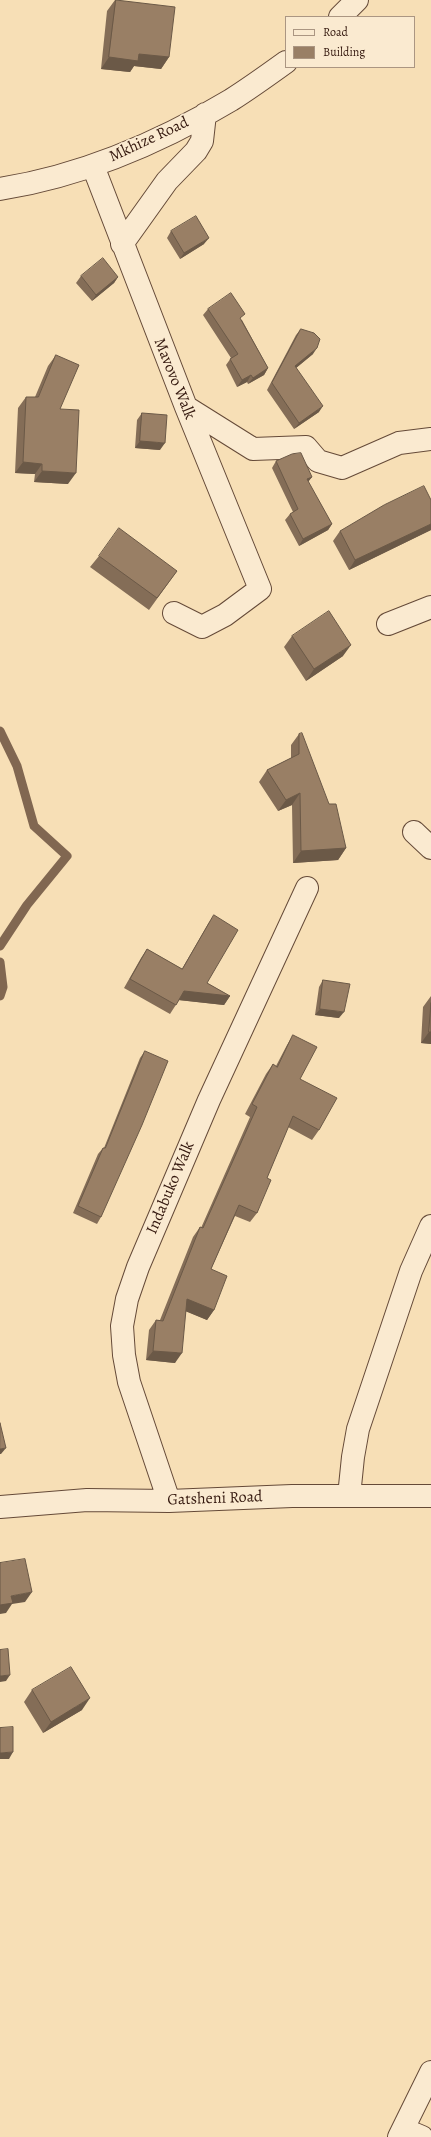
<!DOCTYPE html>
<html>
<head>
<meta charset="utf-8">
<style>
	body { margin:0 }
	#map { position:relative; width:431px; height:2137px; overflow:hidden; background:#f7dfb6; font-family:Alegreya,serif }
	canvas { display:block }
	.legend { position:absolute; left:285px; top:16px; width:130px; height:52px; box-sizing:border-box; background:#faead0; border:1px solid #ab9682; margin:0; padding:5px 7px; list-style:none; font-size:12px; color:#34180e }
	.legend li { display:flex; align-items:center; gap:8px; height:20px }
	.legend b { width:20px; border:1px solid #ab9682 }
</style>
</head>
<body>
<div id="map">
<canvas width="431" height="2137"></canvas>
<ul class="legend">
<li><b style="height:5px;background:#faead0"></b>Road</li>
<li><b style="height:11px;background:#997f65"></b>Building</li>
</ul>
</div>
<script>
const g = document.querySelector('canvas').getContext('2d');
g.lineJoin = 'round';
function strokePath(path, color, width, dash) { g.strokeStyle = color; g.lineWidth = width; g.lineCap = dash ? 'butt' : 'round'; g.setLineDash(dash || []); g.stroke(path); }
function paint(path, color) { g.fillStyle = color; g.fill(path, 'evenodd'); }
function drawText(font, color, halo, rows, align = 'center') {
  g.font = font + ' Alegreya,serif'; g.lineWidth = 3.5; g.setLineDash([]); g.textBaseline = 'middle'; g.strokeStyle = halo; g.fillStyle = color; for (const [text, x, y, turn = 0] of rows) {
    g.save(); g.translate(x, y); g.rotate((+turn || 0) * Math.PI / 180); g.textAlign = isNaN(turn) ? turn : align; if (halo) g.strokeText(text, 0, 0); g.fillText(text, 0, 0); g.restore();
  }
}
const stream = new Path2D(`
	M 0,731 L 17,766 L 34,826 L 67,856 L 27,905 L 0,946
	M 0,962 L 3,987 L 0,996`);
const minor = new Path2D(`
	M 340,17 L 357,0
	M 93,166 L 186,407 L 260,589 L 225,615 L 202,627 L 174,613
	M 0,189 C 81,176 161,142 231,100 C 250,88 268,75 286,62
	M 122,244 L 167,181 L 196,151 L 202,141 L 205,114
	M 186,407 L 253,449 L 306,447 L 318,461 L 342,468 L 399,443 L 431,439
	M 388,624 L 431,607
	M 414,832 L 431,848
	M 349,1496 L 353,1457 L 358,1429 L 411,1271 L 431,1226
	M 169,1501 L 129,1382 L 124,1355 L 122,1326 L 127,1299 L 138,1267 L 209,1100 L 307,888
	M 0,1507 L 87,1500 L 169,1501 L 292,1496 L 431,1496
	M 403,2129 L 422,2137
	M 399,2137 L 431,2072`);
const wall = new Path2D(`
	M 115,0 L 169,57 L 161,69 L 134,66 L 130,72 L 101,69 L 107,11 Z
	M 171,231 L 204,244 L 180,259 L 167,238 Z
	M 81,276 L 118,277 L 114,283 L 92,301 L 76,283 Z
	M 208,309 L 242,320 L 268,368 L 264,375 L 248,384 L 247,382 L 237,387 L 226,365 L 231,358 L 203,315 Z
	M 301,329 L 313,354 L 296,368 L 319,412 L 294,429 L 267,390 L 296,335 Z
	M 56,355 L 60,409 L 68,484 L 34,482 L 35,474 L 15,473 L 18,408 L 26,397 L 35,397 L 48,366 Z
	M 142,413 L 160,450 L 135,448 L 137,420 Z
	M 276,461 L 312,477 L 308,482 L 332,524 L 328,530 L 299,546 L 285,520 L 290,514 L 293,512 L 272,468 Z
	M 431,500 L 431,530 L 349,570 L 333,541 L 340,531 Z
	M 99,556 L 177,571 L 149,610 L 90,567 Z
	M 292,636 L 343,656 L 306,681 L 284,647 Z
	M 299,734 L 346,848 L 338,860 L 293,863 L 292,805 L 278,811 L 259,782 L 267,770 L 291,758 L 291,745 Z
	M 214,915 L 207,983 L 230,996 L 224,1005 L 179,1000 L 170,1014 L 124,988 L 141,958 L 147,949 L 182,969 L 208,924 Z
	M 323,980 L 339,1018 L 315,1015 L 319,987 Z
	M 431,996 L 431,1044 L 421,1043 L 423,1007 Z
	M 293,1035 L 300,1079 L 319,1130 L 312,1140 L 288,1127 L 267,1178 L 257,1213 L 250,1222 L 235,1216 L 211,1269 L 214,1310 L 207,1320 L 186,1311 L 175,1363 L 146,1360 L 149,1330 L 156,1320 L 160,1320 L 193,1237 L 200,1227 L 201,1228 L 250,1117 L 245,1114 L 266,1074 L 273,1064 L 276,1066 L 287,1045 Z
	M 145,1051 L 101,1217 L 97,1224 L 73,1213 L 98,1154 L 103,1148 L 104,1148 L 140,1058 Z
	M 32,1690 L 82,1710 L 43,1733 L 24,1702 Z`);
const shadedWall = new Path2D(`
	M 139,54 L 169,57 L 161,69 L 134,66 L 130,72 L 101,69 L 109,57 Z
	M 209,238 L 204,244 L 180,259 L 184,253 Z
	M 118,277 L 114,283 L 92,301 L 96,295 Z
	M 317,348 L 313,354 L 290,373 L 295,366 Z
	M 268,368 L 264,375 L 248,384 L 253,378 Z
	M 251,375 L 247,382 L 237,387 L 242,380 Z
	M 323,406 L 319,412 L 294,429 L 299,423 Z
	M 140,441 L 165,443 L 160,450 L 135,448 Z
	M 23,462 L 42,464 L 35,474 L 15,473 Z
	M 42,471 L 76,473 L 68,484 L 34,482 Z
	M 312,477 L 307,483 L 307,479 Z
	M 332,524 L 328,530 L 299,546 L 303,539 Z
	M 431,524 L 431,530 L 349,570 L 355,560 Z
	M 351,645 L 343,656 L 306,681 L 314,669 Z
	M 300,793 L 292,805 L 278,811 L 286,800 Z
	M 346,848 L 338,860 L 293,863 L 301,851 Z
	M 184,991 L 230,996 L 224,1005 L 178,1000 Z
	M 320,1009 L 344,1012 L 339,1018 L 315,1015 Z
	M 429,1032 L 431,1032 L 431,1044 L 421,1043 Z
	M 187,1299 L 214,1310 L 207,1320 L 180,1309 Z
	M 153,1351 L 182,1353 L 175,1363 L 146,1360 Z
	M 6,1448 L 1,1454 L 0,1454 L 0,1449 Z
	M 32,1592 L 25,1602 L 12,1604 L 6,1613 L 0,1614 L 0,1605 L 11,1596 Z
	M 10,1675 L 6,1681 L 0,1682 L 0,1676 Z
	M 90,1698 L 82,1710 L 43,1733 L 51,1722 Z
	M 13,1752 L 9,1759 L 0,1759 L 0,1753 Z`);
const building = new Path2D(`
	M 116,0 L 175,7 L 169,57 L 139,54 L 138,61 L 109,57 Z
	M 196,216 L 209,238 L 184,253 L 171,231 Z
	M 103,258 L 118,277 L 96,295 L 81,276 Z
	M 231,293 L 245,314 L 240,318 L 268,368 L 253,378 L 251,375 L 242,380 L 230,359 L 238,354 L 208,309 Z
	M 301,329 L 314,333 L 320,339 L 317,348 L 295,366 L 323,406 L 299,423 L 272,383 Z
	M 56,355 L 79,365 L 60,409 L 79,410 L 76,473 L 42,471 L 42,464 L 23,462 L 26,397 L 38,397 Z
	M 142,413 L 167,415 L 165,443 L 140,441 Z
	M 301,453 L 312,477 L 307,479 L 332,524 L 303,539 L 290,514 L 298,509 L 276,461 L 292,454 Z
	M 424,486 L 431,500 L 431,524 L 355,560 L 340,531 L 384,505 Z
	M 119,528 L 177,571 L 157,598 L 99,556 Z
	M 329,611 L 351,645 L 314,669 L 292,636 Z
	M 302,733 L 329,804 L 336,804 L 346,848 L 301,851 L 300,793 L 286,800 L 267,770 L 299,754 L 299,734 Z
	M 214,915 L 238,930 L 207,983 L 230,996 L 184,991 L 176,1005 L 130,979 L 147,949 L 182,969 Z
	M 323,980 L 350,984 L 344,1012 L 320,1009 Z
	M 431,1003 L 431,1032 L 429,1032 Z
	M 293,1035 L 317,1047 L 300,1079 L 337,1098 L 319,1130 L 293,1116 L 267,1178 L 271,1180 L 257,1213 L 239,1205 L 211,1269 L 227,1276 L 214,1310 L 187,1299 L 182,1353 L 153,1351 L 156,1320 L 163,1321 L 200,1227 L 203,1228 L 257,1107 L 252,1104 L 273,1064 L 277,1067 Z
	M 145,1051 L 168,1061 L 142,1125 L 101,1217 L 78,1206 L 103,1148 L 105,1148 Z
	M 0,1423 L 6,1448 L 0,1449 Z
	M 25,1559 L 32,1592 L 11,1596 L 13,1603 L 0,1605 L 0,1563 Z
	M 8,1649 L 10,1675 L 0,1676 L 0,1650 Z
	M 71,1667 L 90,1698 L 51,1722 L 32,1690 Z
	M 13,1727 L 13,1752 L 0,1753 L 0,1728 Z`);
const streetNames = [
	["Mkhize Road",149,140,-25],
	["Mavovo Walk",174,379,68],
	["Indabuko Walk",171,1188,-67],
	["Gatsheni Road",215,1499,-2]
];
strokePath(stream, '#816751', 9);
strokePath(minor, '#654a38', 24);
strokePath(minor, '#faead0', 22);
paint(wall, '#846d57');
paint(shadedWall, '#6b5947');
paint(building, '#997f65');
strokePath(building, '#6b5947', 1);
drawText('16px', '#34180e', '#faead0', streetNames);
</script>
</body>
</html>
